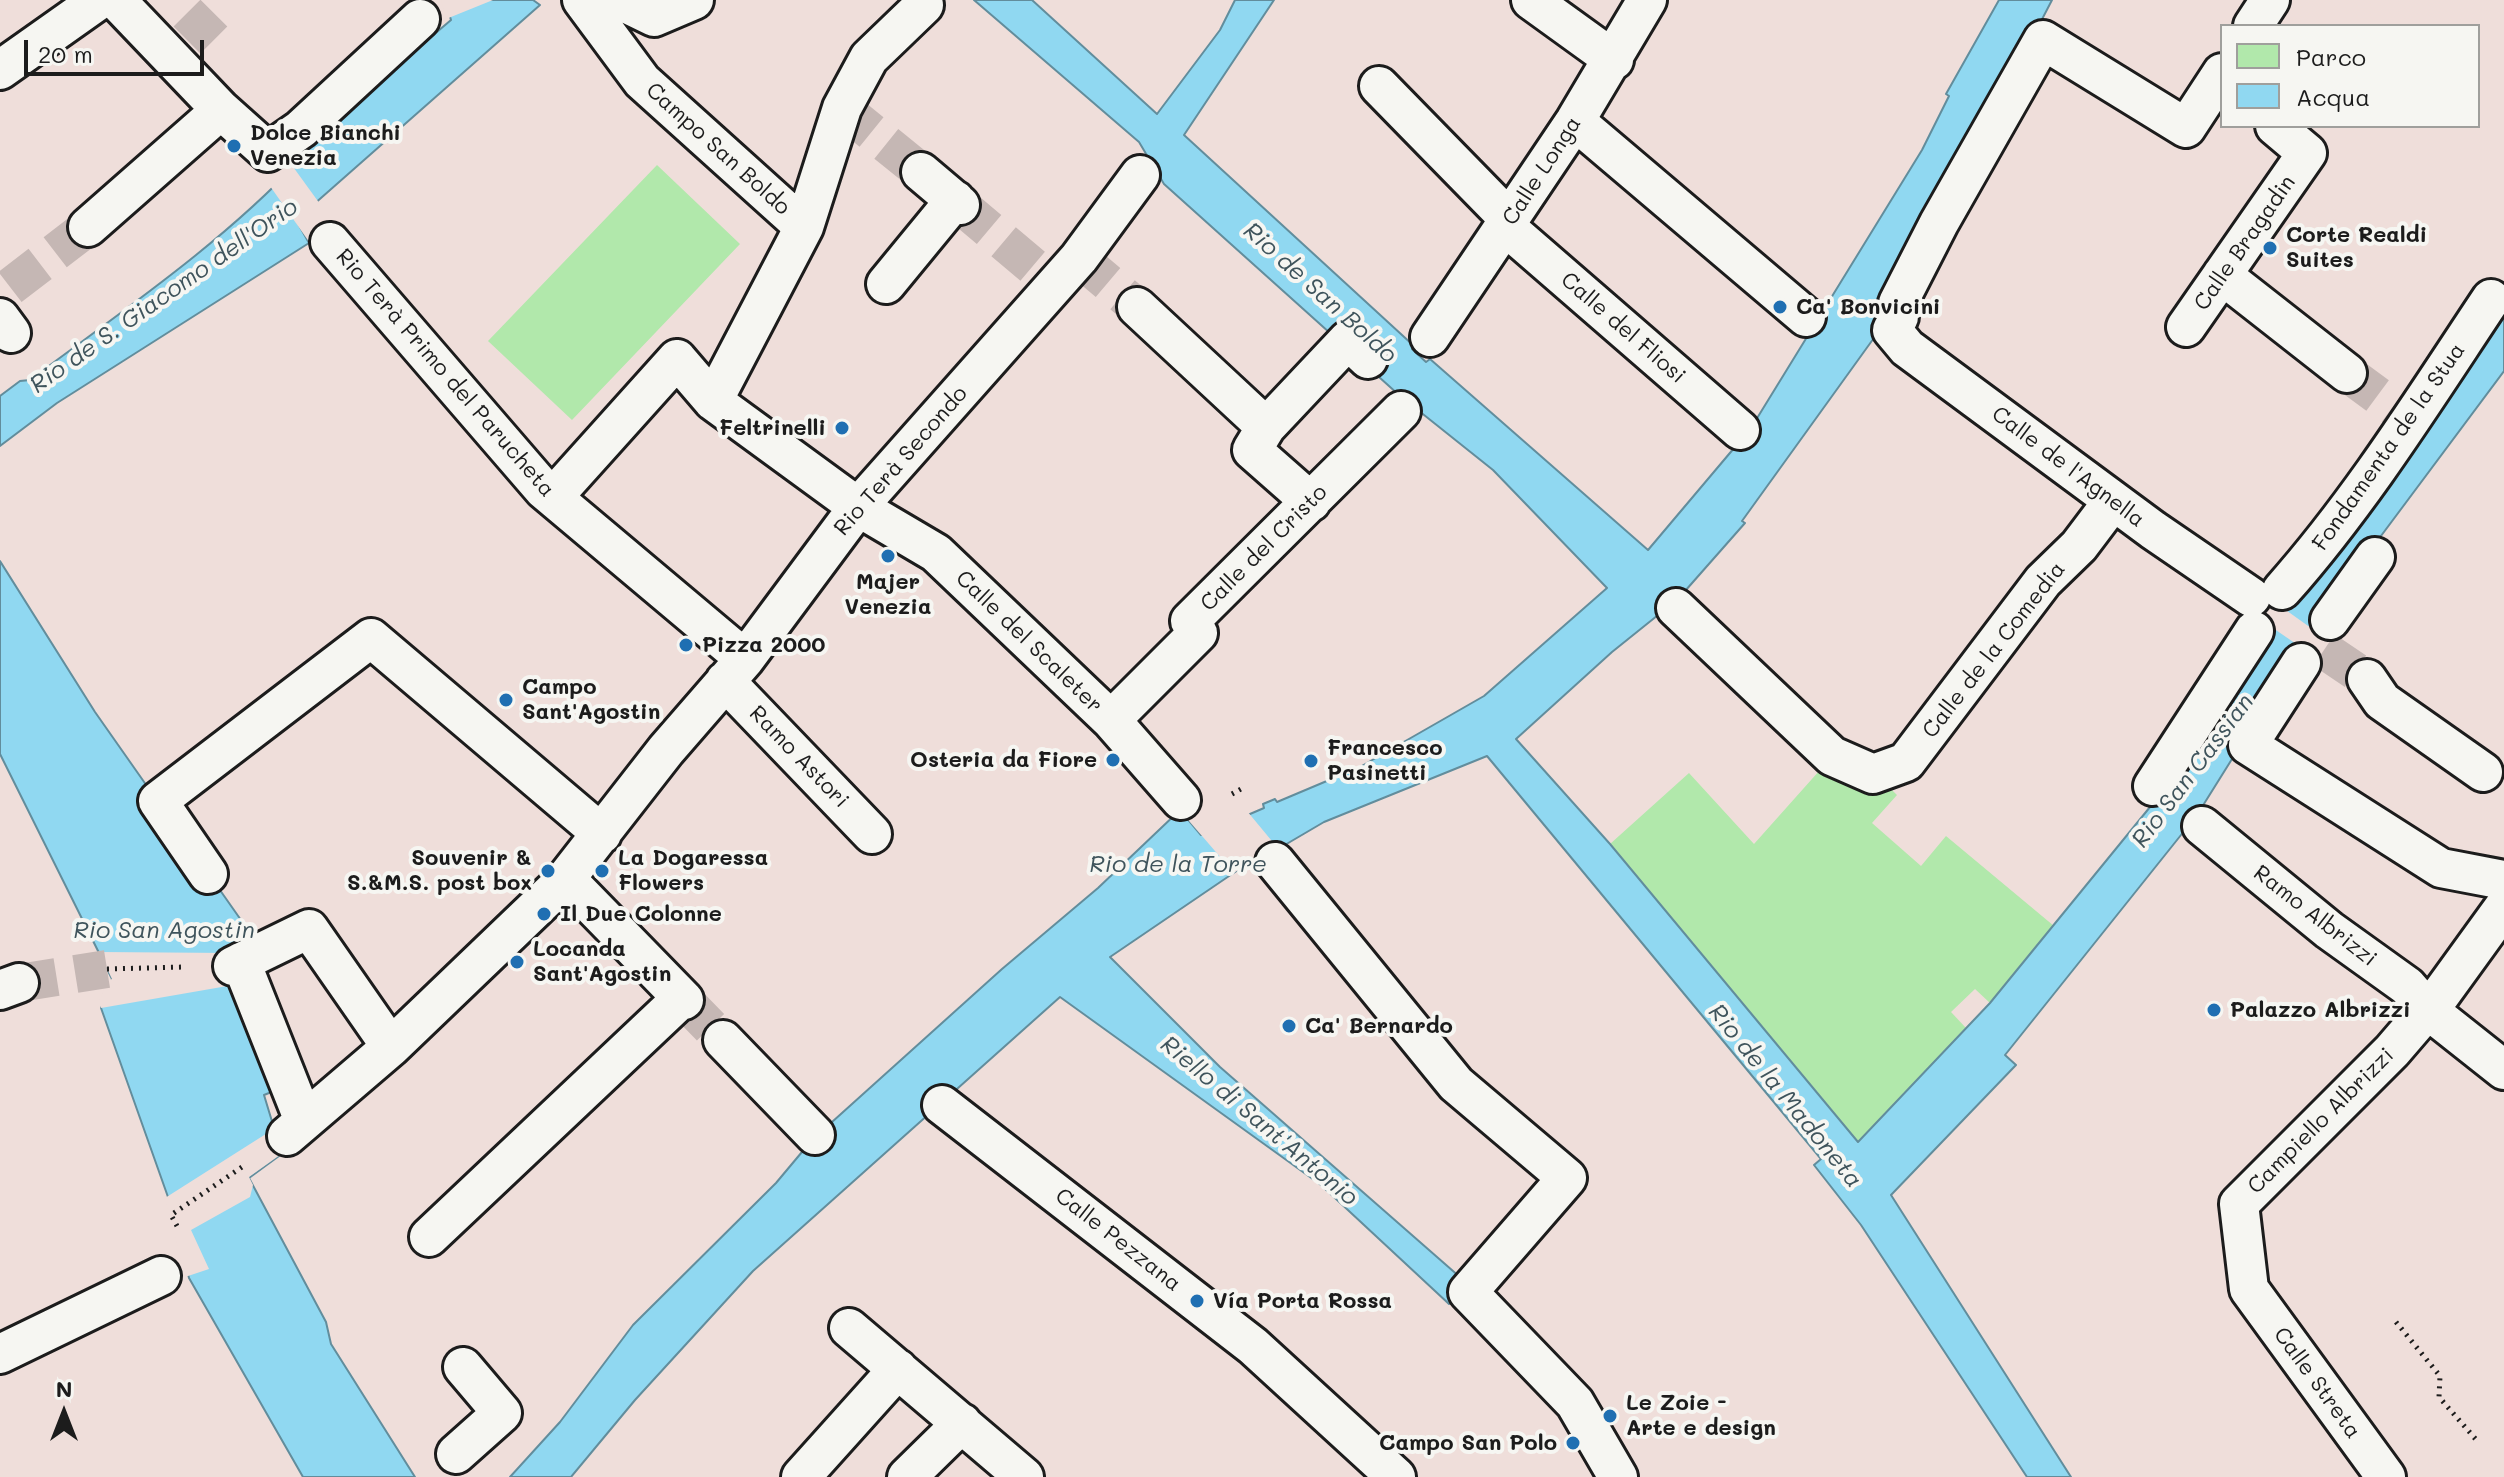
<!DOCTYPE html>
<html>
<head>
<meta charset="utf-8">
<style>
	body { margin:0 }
	#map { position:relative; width:2504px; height:1477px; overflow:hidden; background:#efdeda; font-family:Mali,sans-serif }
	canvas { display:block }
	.legend { position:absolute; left:2220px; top:24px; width:260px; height:104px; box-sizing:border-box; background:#f6f6f2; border:2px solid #9f9f9c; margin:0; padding:10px 14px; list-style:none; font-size:24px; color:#1c1c1c }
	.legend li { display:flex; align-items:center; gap:16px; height:40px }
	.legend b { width:40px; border:2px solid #9f9f9c }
	.north { position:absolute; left:24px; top:1373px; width:80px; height:80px; -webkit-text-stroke:6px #f6f6f2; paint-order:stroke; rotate:0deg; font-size:22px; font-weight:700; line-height:32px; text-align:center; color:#1c1c1c }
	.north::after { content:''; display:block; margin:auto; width:28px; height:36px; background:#1c1c1c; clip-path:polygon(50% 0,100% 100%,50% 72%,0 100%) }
	.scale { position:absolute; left:24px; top:40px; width:180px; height:36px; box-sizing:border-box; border:4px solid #1c1c1c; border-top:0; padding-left:10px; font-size:24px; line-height:28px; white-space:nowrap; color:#1c1c1c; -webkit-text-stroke:6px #f6f6f2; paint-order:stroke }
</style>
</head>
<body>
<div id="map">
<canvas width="2504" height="1477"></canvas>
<ul class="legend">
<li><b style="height:22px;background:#b1e8ab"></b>Parco</li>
<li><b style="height:22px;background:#90d8f1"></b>Acqua</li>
</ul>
<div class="north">N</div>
<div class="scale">20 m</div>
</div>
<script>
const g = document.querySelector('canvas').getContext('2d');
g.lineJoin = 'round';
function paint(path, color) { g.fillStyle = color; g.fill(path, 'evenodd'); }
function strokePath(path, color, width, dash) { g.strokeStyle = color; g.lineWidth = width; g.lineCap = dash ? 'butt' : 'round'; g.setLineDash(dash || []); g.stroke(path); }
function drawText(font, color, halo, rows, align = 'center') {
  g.font = font + ' Mali,sans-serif'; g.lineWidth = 8; g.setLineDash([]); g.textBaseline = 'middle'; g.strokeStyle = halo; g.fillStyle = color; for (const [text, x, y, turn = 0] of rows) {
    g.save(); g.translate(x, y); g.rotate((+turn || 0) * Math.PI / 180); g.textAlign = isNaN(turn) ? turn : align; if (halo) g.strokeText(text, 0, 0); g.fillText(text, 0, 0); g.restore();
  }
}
const green = new Path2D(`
	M 657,165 L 740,244 L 572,420 L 488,341 Z
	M 1828,761 L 1870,795 L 1892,790 L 1897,795 L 1872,823 L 1921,866 L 1946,836 L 2054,926 L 1990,1003 L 1975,989 L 1951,1012 L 1966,1028 L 1858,1142 L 1610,844 L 1689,773 L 1754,844 Z`);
const water = new Path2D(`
	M 445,0 L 533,0 L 540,5 L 296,220 L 309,243 L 57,403 L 0,446 L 0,396 L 20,381 L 30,380 C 122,311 220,245 300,160 L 297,151 L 451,20 Z
	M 974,0 L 1032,0 L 1157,114 L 1220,30 L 1235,0 L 1274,0 L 1184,135 L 1414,346 L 1412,349 L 1426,362 L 1430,359 L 1648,550 L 1751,428 L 1922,150 L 1949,96 L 1946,94 L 1999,0 L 2052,0 L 1884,324 L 1742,521 L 1745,523 L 1678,599 L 1612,652 L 1516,739 L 1610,844 L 1858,1142 L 1990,1003 L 2159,796 L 2251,656 L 2367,508 L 2504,285 L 2504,371 L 2322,615 L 2197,815 L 2005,1055 L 2016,1065 L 1891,1195 L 2071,1477 L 2027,1477 L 1861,1225 L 1814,1165 L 1821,1159 L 1487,756 L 1324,822 L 1278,849 L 1260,855 L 1110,957 L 1220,1067 L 1469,1285 L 1449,1304 L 1321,1185 L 1060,997 L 753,1271 L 635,1400 L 571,1477 L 510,1477 L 560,1422 L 633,1325 L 776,1183 L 812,1140 L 1002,969 L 1098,888 L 1180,810 L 1201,835 L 1264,808 L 1263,804 L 1275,799 L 1277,802 L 1360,767 L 1484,696 L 1607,588 L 1493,470 L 1399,395 L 1164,184 L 1139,142 Z
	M 0,561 L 95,712 L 255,940 L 232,985 L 248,1032 L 263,1029 L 279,1089 L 264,1095 L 274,1128 L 294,1145 L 249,1178 L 326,1322 L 331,1344 L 415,1477 L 303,1477 L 189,1278 L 168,1197 L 101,1008 L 112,979 L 0,754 Z`);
const pier = new Path2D(`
	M 441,0 L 493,0 L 446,19 Z
	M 291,164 L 320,204 L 301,221 L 312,246 L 270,186 Z
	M 2283,608 L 2311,628 L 2322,615 L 2326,617 L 2299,660 L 2302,648 L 2270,626 L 2261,636 Z
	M 1177,807 L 1183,807 L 1202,830 L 1247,811 L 1281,852 L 1259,855 L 1234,873 Z
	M 99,952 L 231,953 L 239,984 L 101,1008 L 99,1002 L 107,981 L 112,979 Z
	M 280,1125 L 294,1145 L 249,1177 L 253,1185 L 250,1197 L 191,1230 L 209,1269 L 185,1277 L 165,1198 Z`);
const pedestrianTunnel = new Path2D(`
	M 187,40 L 227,0
	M 842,108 L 921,172
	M 960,205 L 1055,285
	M 1079,258 L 1137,307
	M 10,287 L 88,227
	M 2347,373 L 2404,415
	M 2324,650 L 2367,679
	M 19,983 L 107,969
	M 684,1000 L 723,1040`);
const path = new Path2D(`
	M 1232,794 L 1241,789
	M 107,969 L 184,967
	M 177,1226 L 171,1215 L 245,1165
	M 2396,1322 L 2440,1376 L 2439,1397 L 2479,1443`);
const pedestrian = new Path2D(`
	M 116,0 L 221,110 L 268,152 L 301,129 L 420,19
	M 582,0 L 642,81 L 804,227
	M 619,0 L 654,17 L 694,0
	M 1531,0 L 1614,60
	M 2253,26 L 2270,0
	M 0,70 L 99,0
	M 2222,73 L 2186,128 L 2043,40 L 1939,223 L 1898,303 L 1899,317 L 1892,330 L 1907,348 L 2153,530 L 2251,597
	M 1379,86 L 1510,220
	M 1575,121 L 1806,317
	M 921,172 L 960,205
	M 88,227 L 221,110
	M 1506,227 L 1740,430
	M 330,242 L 544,490 L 745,659
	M 2222,275 L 2347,373
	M 886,284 L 955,200
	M 1137,307 L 1266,427 L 1252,450 L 1311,502
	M 0,318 L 11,333
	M 2186,327 L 2307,153 L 2275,126
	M 1430,337 L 1575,121 L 1647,0
	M 677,359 L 713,401 L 858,507 L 936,553 L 1111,720 L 1181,800
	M 713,401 L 804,227 L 842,108 L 869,58 L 924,5
	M 1266,427 L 1348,340 L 1368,359
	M 553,497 L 677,359
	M 2282,590 C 2361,501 2425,398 2491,299
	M 1676,608 L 1832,756 L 1873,774 L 1906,762 L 2043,581 L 2079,546 L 2113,501
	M 2330,620 L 2375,557
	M 2301,663 L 2248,745 L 2441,868 L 2504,880
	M 2367,679 L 2382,701 L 2483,772
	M 725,681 L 872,834
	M 1111,720 L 1198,633 L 1190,621 L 1401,411
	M 2153,786 L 2254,631
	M 2202,826 L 2329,930 L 2407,986 L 2427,1009 L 2504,1070
	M 1275,862 L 1456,1084 L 1567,1178 L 1468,1292 L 1575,1403 L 1618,1477
	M 208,874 L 158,801 L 371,638 L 602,834
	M 563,882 L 570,883 L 684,1000
	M 241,962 L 304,1121
	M 233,966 L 309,929 L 391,1047
	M 0,990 L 19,983
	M 723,1040 L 815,1135
	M 942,1105 L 1253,1346 L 1396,1477
	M 287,1136 L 391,1047 L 563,882 L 666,750 L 745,659 L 858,507 L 1079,258 L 1140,175
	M 429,1237 L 682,998
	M 849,1328 L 1024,1477
	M 0,1354 L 161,1276
	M 456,1454 L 502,1413 L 463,1367
	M 801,1477 L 898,1369
	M 907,1477 L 962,1423
	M 2386,1477 L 2249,1289 L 2239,1204 L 2392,1051 L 2441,994 L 2504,907`);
const markers = [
	[234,146,8,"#1f6fb2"],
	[2270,248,8,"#1f6fb2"],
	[1780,307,8,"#1f6fb2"],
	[842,428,8,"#1f6fb2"],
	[888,556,8,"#1f6fb2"],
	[686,645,8,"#1f6fb2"],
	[506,700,8,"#1f6fb2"],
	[1113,760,8,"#1f6fb2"],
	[1311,761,8,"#1f6fb2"],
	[548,871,8,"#1f6fb2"],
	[602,871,8,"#1f6fb2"],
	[544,914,8,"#1f6fb2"],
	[517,962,8,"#1f6fb2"],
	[2214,1010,8,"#1f6fb2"],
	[1289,1026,8,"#1f6fb2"],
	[1197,1301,8,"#1f6fb2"],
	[1610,1416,8,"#1f6fb2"],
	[1573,1443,8,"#1f6fb2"]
];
const poiNames = [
	["Dolce Bianchi",250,133],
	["Venezia",250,158],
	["Corte Realdi",2286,235],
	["Suites",2286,260],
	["Ca' Bonvicini",1796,307],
	["Feltrinelli",826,428,"right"],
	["Majer",888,582,"center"],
	["Venezia",888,607,"center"],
	["Pizza 2000",702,645],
	["Campo",522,687],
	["Sant'Agostin",522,712],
	["Francesco",1327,748],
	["Pasinetti",1327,773],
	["Osteria da Fiore",1097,760,"right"],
	["Souvenir &",532,858,"right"],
	["S.&M.S. post box",532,883,"right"],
	["La Dogaressa",618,858],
	["Flowers",618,883],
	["Il Due Colonne",560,914],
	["Locanda",533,949],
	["Sant'Agostin",533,974],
	["Palazzo Albrizzi",2230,1010],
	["Ca' Bernardo",1305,1026],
	["Vía Porta Rossa",1213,1301],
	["Le Zoie -",1626,1403],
	["Arte e design",1626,1428],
	["Campo San Polo",1557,1443,"right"]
];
const streetNames = [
	["Campo San Boldo",718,149,42],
	["Calle Longa",1542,171,-57],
	["Calle Bragadin",2245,243,-55],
	["Calle del Fliosi",1623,328,41],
	["Rio Terà Primo del Parucheta",445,373,49],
	["Fondamenta de la Stua",2389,447,-55],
	["Rio Terà Secondo",901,461,-49],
	["Calle de l'Agnella",2068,467,37],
	["Calle del Cristo",1264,548,-45],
	["Calle del Scaleter",1029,642,44],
	["Calle de la Comedia",1994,650,-52],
	["Ramo Astori",799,757,46],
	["Ramo Albrizzi",2315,916,38],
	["Campiello Albrizzi",2321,1121,-45],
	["Calle Pezzana",1118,1240,38],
	["Calle Streta",2317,1383,54]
];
const waterNames = [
	["Rio de San Boldo",1320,293,42],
	["Rio de S. Giacomo dell'Orio",164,296,-35],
	["Rio San Cassian",2193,771,-53],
	["Rio de la Torre",1178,865],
	["Rio San Agostin",164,931],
	["Rio de la Madoneta",1785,1096,51],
	["Riello di Sant'Antonio",1259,1121,40]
];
paint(green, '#b1e8ab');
paint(water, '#90d8f1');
strokePath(water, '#628d9c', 2);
paint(pier, '#efdeda');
strokePath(pedestrianTunnel, '#c5b7b4', 38, [38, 19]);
strokePath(pedestrian, '#1c1c1c', 44);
strokePath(path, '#1c1c1c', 5, [2, 6]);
strokePath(pedestrian, '#f6f6f2', 38);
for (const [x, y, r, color] of markers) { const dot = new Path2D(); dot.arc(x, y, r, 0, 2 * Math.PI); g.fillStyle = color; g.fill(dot); strokePath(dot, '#f6f6f2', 3); }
drawText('bold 22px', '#1c1c1c', '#f6f6f2', poiNames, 'left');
drawText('22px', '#1c1c1c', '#f6f6f2', streetNames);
drawText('italic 24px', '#3f545c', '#f6f6f2', waterNames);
</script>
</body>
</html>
